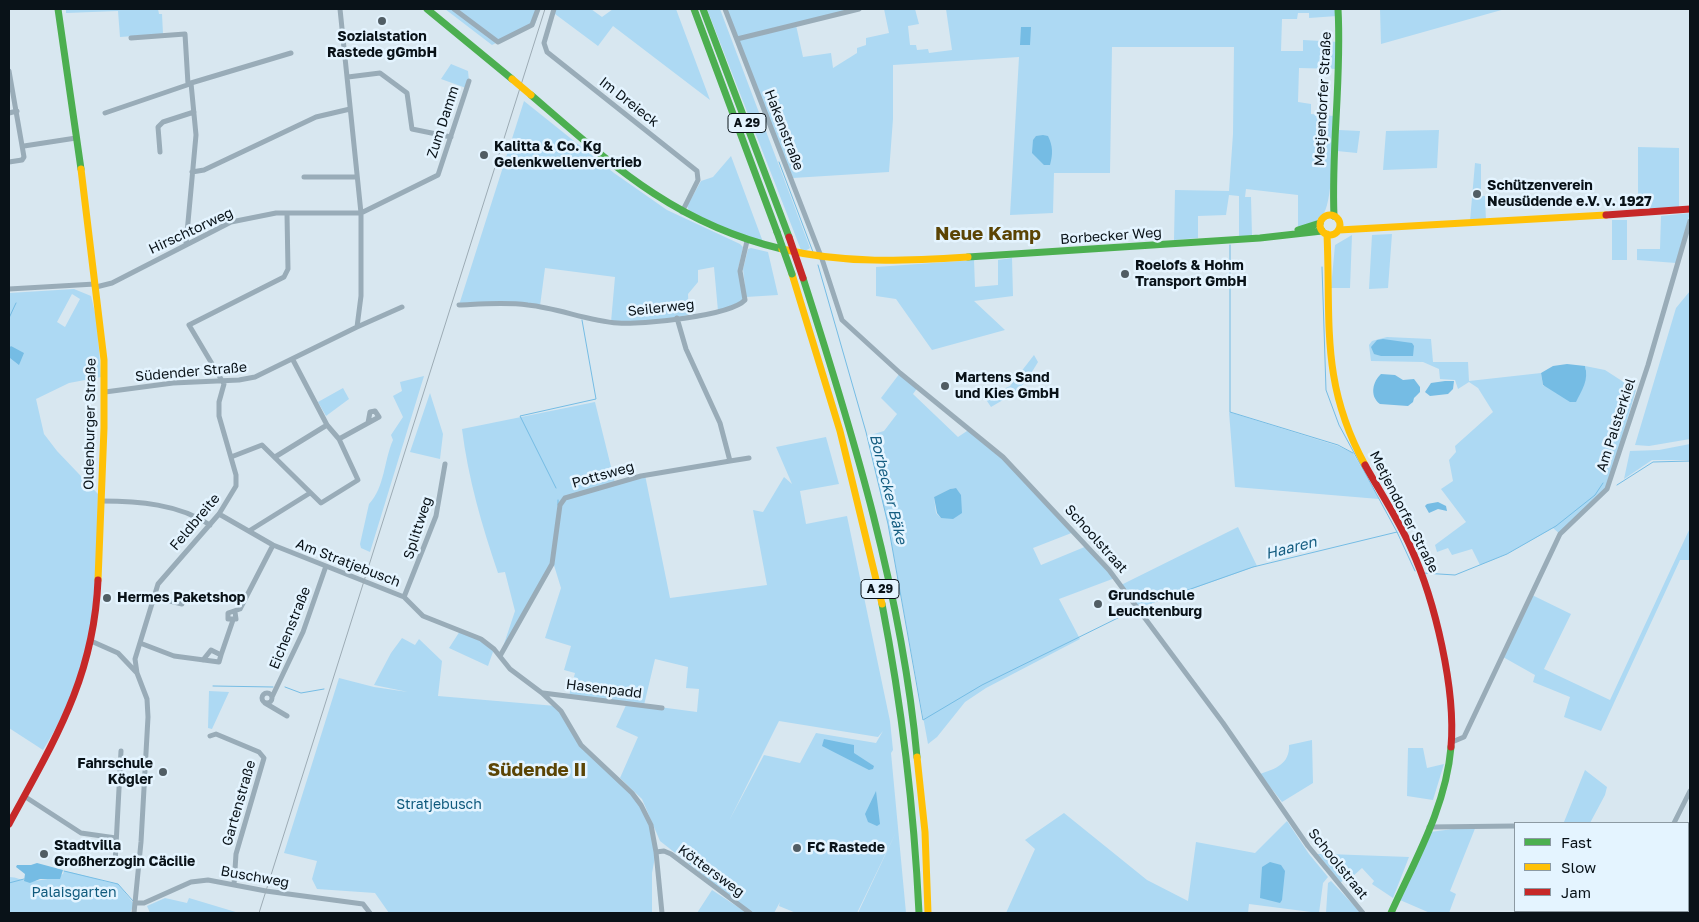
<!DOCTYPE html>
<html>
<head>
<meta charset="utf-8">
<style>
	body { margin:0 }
	#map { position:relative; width:1699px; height:922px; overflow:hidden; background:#d8e7f0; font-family:"Golos Text",sans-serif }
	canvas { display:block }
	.frame { position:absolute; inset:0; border:10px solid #091218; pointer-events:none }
	.legend { position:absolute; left:1514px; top:822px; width:175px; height:90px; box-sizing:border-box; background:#e4f4ff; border:1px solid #8c9aa3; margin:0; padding:6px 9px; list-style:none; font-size:15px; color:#091218 }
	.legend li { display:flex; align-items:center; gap:10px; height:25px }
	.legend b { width:25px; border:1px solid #8c9aa3 }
</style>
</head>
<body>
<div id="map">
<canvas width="1699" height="922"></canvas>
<div class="frame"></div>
<ul class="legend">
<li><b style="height:6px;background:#4caf50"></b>Fast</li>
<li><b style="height:6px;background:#ffc107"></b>Slow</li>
<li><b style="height:6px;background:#c62828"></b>Jam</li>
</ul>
</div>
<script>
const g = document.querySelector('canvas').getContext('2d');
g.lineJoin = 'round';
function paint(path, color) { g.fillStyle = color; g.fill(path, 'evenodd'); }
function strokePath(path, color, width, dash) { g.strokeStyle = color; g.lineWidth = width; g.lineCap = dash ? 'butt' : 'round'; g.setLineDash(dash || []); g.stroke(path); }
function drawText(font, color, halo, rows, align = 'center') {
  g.font = font + ' "Golos Text",sans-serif'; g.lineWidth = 5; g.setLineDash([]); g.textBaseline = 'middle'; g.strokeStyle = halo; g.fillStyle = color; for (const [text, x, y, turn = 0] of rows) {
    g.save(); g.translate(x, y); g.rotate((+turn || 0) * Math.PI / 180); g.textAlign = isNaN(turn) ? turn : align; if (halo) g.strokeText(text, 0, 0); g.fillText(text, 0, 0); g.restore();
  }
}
const green = new Path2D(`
	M 66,9 L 158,9 L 159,14 L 162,14 L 163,34 L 120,37 L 118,11 L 66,13 Z
	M 445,9 L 540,9 L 535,24 L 492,45 Z
	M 552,9 L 591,9 L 602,17 L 613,9 L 676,9 L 710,100 L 613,26 L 598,46 L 551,11 Z
	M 707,9 L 720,9 L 810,248 L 805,251 L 801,250 Z
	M 725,9 L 859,9 L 796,25 L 803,57 L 831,53 L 833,68 L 857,53 L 857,48 L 866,45 L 866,38 L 889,33 L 884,9 L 915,9 L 919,24 L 908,26 L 910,45 L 916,45 L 917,50 L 928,49 L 929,53 L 952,50 L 946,9 L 1336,9 L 1337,16 L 1309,18 L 1309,13 L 1298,13 L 1297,19 L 1282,19 L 1281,51 L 1303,51 L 1303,40 L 1339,42 L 1338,69 L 1299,68 L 1298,102 L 1311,104 L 1311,114 L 1334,116 C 1333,137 1333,198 1324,213 C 1318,222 1309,225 1298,228 L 1298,195 L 1246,189 L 1245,197 L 1251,197 L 1252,236 L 1239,237 L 1239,196 L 1229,195 L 1226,215 L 1198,216 L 1198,238 L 1174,240 L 1175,190 L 1229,191 L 1233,134 L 1234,47 L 1112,47 L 1110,173 L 1054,173 L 1053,213 L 1010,215 L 1019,57 L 893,65 L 893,119 L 889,172 L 793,178 Z
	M 1380,9 L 1505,9 L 1381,44 Z
	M 451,64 L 468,71 L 469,81 L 466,88 L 441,79 Z
	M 524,101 L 614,173 L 667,210 L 740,244 L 743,247 L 738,269 L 744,297 L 741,302 L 718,311 L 714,267 L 698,270 L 698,282 L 688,294 L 689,315 L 639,323 L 611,322 L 615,277 L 545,268 L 540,306 L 459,305 Z
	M 1339,130 L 1360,131 L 1357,153 L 1337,151 Z
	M 1439,130 L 1437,168 L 1383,170 L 1386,131 Z
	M 1638,147 L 1679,148 L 1679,208 L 1638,210 Z
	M 731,156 L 763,242 L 714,225 L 689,211 L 687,206 L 701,181 L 713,177 Z
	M 1475,163 L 1481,164 L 1481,196 L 1485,196 L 1486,221 L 1470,221 Z
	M 1690,213 L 1676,263 L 1637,260 L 1637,249 L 1660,249 L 1661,216 Z
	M 1612,220 L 1627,220 L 1627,260 L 1612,260 Z
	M 1392,234 L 1388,288 L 1369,289 L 1372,235 Z
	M 1352,235 L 1350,288 L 1331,288 L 1335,245 Z
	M 751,248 L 768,252 L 778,295 L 746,297 L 743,269 L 748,249 Z
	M 1012,258 L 1013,296 L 974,301 L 1005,330 L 932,350 L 896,299 L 876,296 L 876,267 L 974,260 L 975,287 L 998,285 L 998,260 Z
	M 74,289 L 91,296 L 97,321 L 101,377 L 69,383 L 36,399 L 44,434 L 57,451 L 98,494 C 97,530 99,567 94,602 C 88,654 71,706 43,750 L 9,728 L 9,353 L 10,358 L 12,346 L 9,348 L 9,293 ZM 72,294 L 80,299 L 65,327 L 57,322 Z
	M 1690,291 L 1690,439 L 1649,446 L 1635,445 L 1676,308 Z
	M 1387,337 L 1431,339 L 1433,362 L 1468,362 L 1469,381 L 1541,373 L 1543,386 L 1586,370 L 1585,366 L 1605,370 L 1636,390 L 1607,489 L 1560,534 L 1553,528 L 1507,554 L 1480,565 L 1472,549 L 1452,555 L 1448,548 L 1437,552 L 1435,545 L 1466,522 L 1441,489 L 1453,481 L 1449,460 L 1456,452 L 1455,446 L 1493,412 L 1478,388 L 1469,382 L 1458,389 L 1455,380 L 1440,379 L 1439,369 L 1423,362 L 1371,361 L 1369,345 L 1372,341 Z
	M 1034,355 L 1038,362 C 1022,389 1018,392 991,407 L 985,398 L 1010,386 Z
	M 900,373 L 918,387 L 913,394 L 958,437 L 970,429 L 1003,457 L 1074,532 L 1033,548 L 1041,565 L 1087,546 L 1115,578 L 1059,599 L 1080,639 L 986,688 L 965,702 L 937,737 L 928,744 L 888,524 L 867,436 L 884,431 L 897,414 L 881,398 ZM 956,488 L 941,518 L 936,513 L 934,497 L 950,489 Z
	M 424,376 L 370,552 L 361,548 L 360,544 L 369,504 C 385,487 384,460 393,440 L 391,435 L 403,417 L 393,396 L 402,391 L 400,382 Z
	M 343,388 L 349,399 L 326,416 L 318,402 Z
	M 430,393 L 443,434 L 440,459 L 410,452 Z
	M 595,402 L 615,483 L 645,475 L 670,598 L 767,585 L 753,510 L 763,512 L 784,477 L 792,484 L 776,447 L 826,437 L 839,484 L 800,491 L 806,524 L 847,516 L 890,721 L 893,750 L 891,753 L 906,913 L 858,913 L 897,830 L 857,913 L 796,913 L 779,906 L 780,902 L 774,913 L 750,913 L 719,891 L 702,874 L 660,841 L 642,799 L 620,778 L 638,737 L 616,727 L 627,703 L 569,696 L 575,673 L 564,670 L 571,646 L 545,638 L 561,588 L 553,562 L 500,656 L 515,611 L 505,572 L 498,573 C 482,526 468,478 462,429 ZM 655,659 L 688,667 L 686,688 L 699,689 L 697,712 L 644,705 ZM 779,721 L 878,737 L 883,731 L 876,743 L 816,733 L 800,763 L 764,755 L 729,821 Z
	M 1229,412 L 1338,446 L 1353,453 L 1379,499 L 1235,487 Z
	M 1690,444 L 1690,460 L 1652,460 L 1624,479 L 1630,451 L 1659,450 Z
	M 1238,527 L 1257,566 L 1138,608 L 1121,585 Z
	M 1690,528 L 1690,560 L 1680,560 L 1601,731 L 1564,717 L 1570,697 L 1533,682 L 1535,675 L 1503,657 L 1532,595 L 1571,614 L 1544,669 L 1610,700 Z
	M 460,631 L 481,639 L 494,649 L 488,666 L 449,648 Z
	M 402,638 L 415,645 L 419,639 L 442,661 L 438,696 L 556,706 L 575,737 L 632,793 L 649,820 L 655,857 L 652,873 L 652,913 L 389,913 L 375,893 L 317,889 L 312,879 L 317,861 L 284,853 L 339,678 L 374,687 L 408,692 L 374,685 L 391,653 Z
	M 209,691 L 229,692 L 212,729 L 208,728 Z
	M 1312,740 L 1313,783 L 1282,802 L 1260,774 C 1275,769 1290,764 1289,745 Z
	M 1408,748 L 1423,748 L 1427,768 L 1444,764 L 1433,800 L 1407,796 Z
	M 1585,770 L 1607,787 L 1605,795 L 1590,823 L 1564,822 Z
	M 1064,813 L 1147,880 L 1188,901 L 1196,842 L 1255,853 L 1287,821 L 1309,854 L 1328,877 L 1323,883 L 1319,913 L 1249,904 L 1248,913 L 1006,913 L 1035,849 L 1025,840 Z
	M 1476,826 L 1450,891 L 1456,894 L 1449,913 L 1430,913 L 1400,900 L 1430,832 Z
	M 1688,844 L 1690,845 L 1690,913 L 1636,913 L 1637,911 L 1688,911 Z
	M 1317,854 L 1328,854 L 1409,857 L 1393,898 L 1372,884 L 1374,881 L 1362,868 L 1352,877 L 1350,875 L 1340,883 Z
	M 64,871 C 83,874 100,881 118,884 L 134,904 L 130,913 L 9,913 L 9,877 C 17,877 20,880 28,881 C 35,882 56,878 63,874 Z
	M 1331,881 L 1361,913 L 1326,913 L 1328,883 Z
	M 712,890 L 747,913 L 697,913 Z
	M 165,898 L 187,903 L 189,898 L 239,913 L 150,913 L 147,906 Z
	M 1558,911 L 1632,911 L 1631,913 L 1558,913 Z`);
const water = new Path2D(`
	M 1021,27 L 1031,27 L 1030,45 L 1020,45 Z
	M 1043,135 L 1048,136 C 1053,146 1053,154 1050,165 L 1044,165 L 1032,153 L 1033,140 L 1036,136 Z
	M 1383,339 L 1412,343 L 1414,346 L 1413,356 L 1381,356 L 1374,354 L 1371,347 L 1377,340 Z
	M 11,346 L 24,353 L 19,365 L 10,358 L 9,348 Z
	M 1567,364 L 1585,366 C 1589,380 1582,390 1576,402 L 1570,402 L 1543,385 L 1541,373 L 1553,366 Z
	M 1381,374 L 1395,375 L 1403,380 L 1414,379 L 1420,387 L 1420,392 L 1414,398 L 1413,402 L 1408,406 L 1380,404 C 1369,396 1373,381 1381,374 Z
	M 1445,381 L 1454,381 L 1453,389 L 1448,394 L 1430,396 L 1425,392 L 1431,383 Z
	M 956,488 L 961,495 L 962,513 L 953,519 L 941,518 L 937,513 L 934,497 L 950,489 Z
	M 1438,502 L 1446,506 L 1447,511 L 1438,509 L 1429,513 L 1425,506 L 1427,504 Z
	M 824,739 L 854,745 L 854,753 L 874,766 L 873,769 L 869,770 L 822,746 Z
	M 876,791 L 880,824 L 877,826 L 868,822 L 865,814 Z
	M 1270,862 L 1281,865 L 1285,871 L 1282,900 L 1280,903 L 1260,898 L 1262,867 Z
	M 37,863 L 63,870 L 60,879 L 40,879 L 30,883 L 24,881 L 25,874 L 16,867 L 17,865 L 31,865 Z`);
const stream = new Path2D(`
	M 779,162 L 813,252
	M 1230,245 L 1230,412 L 1338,445 L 1353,453
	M 818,265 L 866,432 L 888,524 L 923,720 L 982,685 L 1130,612
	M 1322,267 L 1326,390 L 1339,425 L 1397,532
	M 9,318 L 16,303
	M 1617,485 L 1653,462 L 1690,461
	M 556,488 L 520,416 L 596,399 L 582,320
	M 558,505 L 558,500
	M 1423,573 L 1455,575 L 1507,554 L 1556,526 L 1595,495 L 1603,483
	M 1151,603 L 1253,567 L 1397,532 L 1415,571
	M 213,686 L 273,687
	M 285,687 L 301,693 L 324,689
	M 64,871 L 118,884 L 133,901
	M 9,883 L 24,879`);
const street = new Path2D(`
	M 454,9 L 498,42 L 532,25 L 538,9
	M 554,9 L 544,43 L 547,52 L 697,171 L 698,180 L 682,212
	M 725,9 L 822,259 L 842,320 L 900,373 L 1003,457 L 1109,570 L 1223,723 L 1308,846 L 1363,913
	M 131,38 L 185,34 L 188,84
	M 737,39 L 859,9
	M 9,71 L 24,157 L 22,160 L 9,162
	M 348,77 L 380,73 L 407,93 L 412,129 L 451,137
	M 9,113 L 17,111
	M 105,113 L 190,84
	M 24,146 L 76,138
	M 160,152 L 158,127 L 163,122 L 194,112
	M 192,172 L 204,170 L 316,117 L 350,109
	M 304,177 L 357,177
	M 186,244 L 196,135 L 191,83 L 291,53
	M 96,287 L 112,283 L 231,222 L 276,213 L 361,213 L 438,175 L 469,81
	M 9,289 L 95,284
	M 459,305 C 482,304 505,302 528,305 C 558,308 588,321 618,323 C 641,325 730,316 745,300 L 740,271 L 747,241
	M 677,318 L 686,349 L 720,423 L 730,461 L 749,458
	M 357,327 L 402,307
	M 105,392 L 173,383 L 239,380 L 255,377 L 357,327 L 361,296 L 361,213 L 340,9
	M 339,439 L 379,417 L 375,411 L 370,412 L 368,423
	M 231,457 L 262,445 L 321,503 L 358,480 L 339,439 L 327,425
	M 275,457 L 327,425 L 293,360
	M 101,501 C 138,501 179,504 210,525
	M 219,514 L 273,545 L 404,597 L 423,616 L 481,639 L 494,649 L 510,669 L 542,693 L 561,711 L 581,745 L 632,793 L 641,805 L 651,825 L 656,852 L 662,913
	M 249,531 L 310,493
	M 154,597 L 182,604
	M 404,597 L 436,516 L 445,464
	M 235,612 L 236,619 L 228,619 L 228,613 L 240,609 L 273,545
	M 91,641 L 118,653 L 136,672
	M 140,643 L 174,656 L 219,662 L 221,655 L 211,650 L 203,660
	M 221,655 L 233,620
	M 500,656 L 552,564 L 560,505 L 565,498 L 641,476 L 730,461
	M 543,693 L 662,708
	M262 698a5 5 0 1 1 10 0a5 5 0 1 1-10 0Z
	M 272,697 L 303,632 L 326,566
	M 265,703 L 287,716
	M 210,736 L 216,734 L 259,752 L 264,758 L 236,854 L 234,885
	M 1452,742 L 1464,737 L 1560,534 L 1607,489 L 1648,365 L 1690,221
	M 24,796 L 81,833 L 116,838
	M 1674,823 L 1690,791
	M 1429,827 L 1515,826
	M 656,852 L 664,851 L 671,854 L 750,913
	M 115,864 L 121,751
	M 136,903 L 144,903 L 191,882 L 208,880 L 266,891 L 363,904 L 370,913
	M 134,913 L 141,842 L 148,717 L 147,699 L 137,673 L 135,659 L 158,584 L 219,514 L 236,486 L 236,475 L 219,416 L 219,402 L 224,384 L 189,325 L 284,277 L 288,269 L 287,214`);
const fast = new Path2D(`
	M 58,9 L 81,169
	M 427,9 L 512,79
	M 694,9 L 777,232
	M 703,9 L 789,237
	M 531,95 C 611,164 675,224 782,249
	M 1334,216 C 1331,147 1342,78 1338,9
	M 1298,230 L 1320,223
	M 968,257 L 1260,238 L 1322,231
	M 803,278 C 853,434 902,594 917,757
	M 882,604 C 902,707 914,809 919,913
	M 1391,913 C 1415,860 1446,807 1451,747`);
const slow = new Path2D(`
	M 81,169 L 104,360 L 104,428 L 98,580
	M1320 225a10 10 0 1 1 20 0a10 10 0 1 1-20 0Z
	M 1339,230 L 1606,215
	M 1327,234 C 1331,322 1320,383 1365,465
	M 782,249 C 844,264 905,261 968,257
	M 792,274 L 840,431 L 882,604
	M 917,757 L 925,832 L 928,913`);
const jam = new Path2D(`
	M 1606,215 L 1690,209
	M 1365,465 C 1380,492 1398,519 1411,548 C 1435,601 1456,689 1451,747
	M 9,824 C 54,741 94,678 98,580`);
const rail = new Path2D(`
	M 259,913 L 545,9`);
const fastBridge = new Path2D(`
	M 777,232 L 792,274`);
const slowBridge = new Path2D(`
	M 512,79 L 531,95`);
const jamBridge = new Path2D(`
	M 789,237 L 803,278`);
const markers = [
	[382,21,5,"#515d64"],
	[484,155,5,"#515d64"],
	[1477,194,5,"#515d64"],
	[1125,274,5,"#515d64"],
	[945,386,5,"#515d64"],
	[107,598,5,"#515d64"],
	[1098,604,5,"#515d64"],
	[163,772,5,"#515d64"],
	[797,848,5,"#515d64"],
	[44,854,5,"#515d64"]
];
const shields = [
	[747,123,38],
	[880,589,38]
];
const shieldNames = [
	["A 29",747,123],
	["A 29",880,589]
];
const poiNames = [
	["Sozialstation",382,37,"center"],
	["Rastede gGmbH",382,53,"center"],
	["Kalitta & Co. Kg",494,147],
	["Gelenkwellenvertrieb",494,163],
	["Schützenverein",1487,186],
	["Neusüdende e.V. v. 1927",1487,202],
	["Roelofs & Hohm",1135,266],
	["Transport GmbH",1135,282],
	["Martens Sand",955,378],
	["und Kies GmbH",955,394],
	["Grundschule",1108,596],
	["Leuchtenburg",1108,612],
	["Hermes Paketshop",117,598],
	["Fahrschule",153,764,"right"],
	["Kögler",153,780,"right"],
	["Stadtvilla",54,846],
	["Großherzogin Cäcilie",54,862],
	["FC Rastede",807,848]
];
const streetNames = [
	["Metjendorfer Straße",1323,99,-87],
	["Im Dreieck",629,102,38],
	["Zum Damm",443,122,-72],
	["Hakenstraße",784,130,69],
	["Hirschtorweg",191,231,-25],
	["Borbecker Weg",1111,236,-4],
	["Seilerweg",661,308,-6],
	["Südender Straße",191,372,-5],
	["Oldenburger Straße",90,424,-89],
	["Am Palsterkiel",1616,425,-72],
	["Pottsweg",603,475,-16],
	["Metjendorfer Straße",1404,512,63],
	["Feldbreite",195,522,-50],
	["Splittweg",418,528,-72],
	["Schoolstraat",1096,539,48],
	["Am Stratjebusch",348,563,21],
	["Eichenstraße",290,628,-68],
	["Hasenpadd",604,689,7],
	["Gartenstraße",239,803,-74],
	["Schoolstraat",1338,864,51],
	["Köttersweg",711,871,36],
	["Buschweg",255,877,10]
];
const parkNames = [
	["Stratjebusch",439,805],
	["Palaisgarten",74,893]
];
const waterNames = [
	["Borbecker Bäke",888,489,76],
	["Haaren",1291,548,-14]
];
const districtNames = [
	["Neue Kamp",988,234],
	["Südende II",537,770]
];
paint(green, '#add9f3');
paint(water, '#75bce4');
strokePath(stream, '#75bce4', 1);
strokePath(street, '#99acb8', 5);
strokePath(fast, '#4caf50', 7);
strokePath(slow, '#ffc107', 7);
strokePath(jam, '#c62828', 7);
strokePath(rail, '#9cabb4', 1);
strokePath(fastBridge, '#4caf50', 7);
strokePath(slowBridge, '#ffc107', 7);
strokePath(jamBridge, '#c62828', 7);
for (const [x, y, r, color] of markers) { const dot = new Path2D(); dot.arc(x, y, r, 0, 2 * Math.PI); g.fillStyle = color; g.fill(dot); strokePath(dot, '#e4f4ff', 2); }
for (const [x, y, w] of shields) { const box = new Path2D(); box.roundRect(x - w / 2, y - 9.5, w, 19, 4); g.fillStyle = '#e4f4ff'; g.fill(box); strokePath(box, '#091218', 1); }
drawText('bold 12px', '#091218', null, shieldNames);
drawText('bold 14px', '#091218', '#e4f4ff', poiNames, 'left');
drawText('14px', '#091218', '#e4f4ff', streetNames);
drawText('14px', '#0f5a7d', '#e4f4ff', parkNames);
drawText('italic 15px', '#155d81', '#e4f4ff', waterNames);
drawText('bold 19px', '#5b4404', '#e4f4ff', districtNames);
</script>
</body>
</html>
